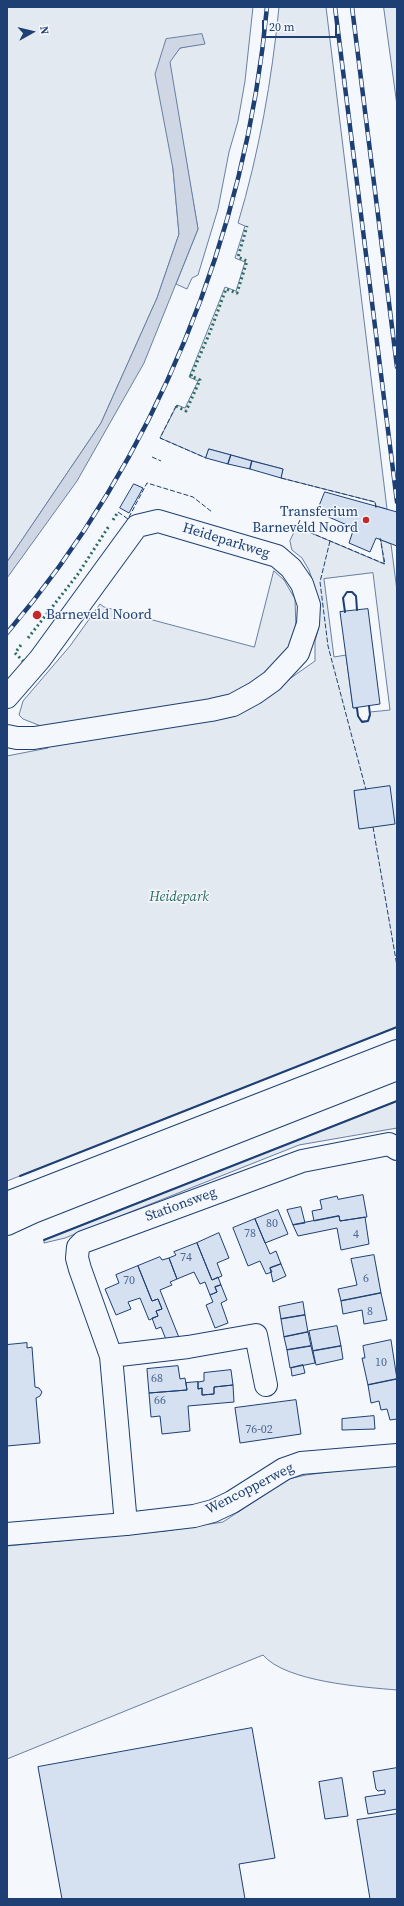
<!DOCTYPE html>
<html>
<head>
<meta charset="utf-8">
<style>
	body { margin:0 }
	#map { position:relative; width:404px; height:1906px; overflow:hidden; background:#f4f7fb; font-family:"Source Serif 4",serif }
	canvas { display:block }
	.frame { position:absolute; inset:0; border:8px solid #1d3f73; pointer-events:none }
	.north { position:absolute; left:12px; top:12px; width:40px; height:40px; -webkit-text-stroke:3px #f4f7fb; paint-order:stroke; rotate:82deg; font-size:11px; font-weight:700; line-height:16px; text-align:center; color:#1d3f73 }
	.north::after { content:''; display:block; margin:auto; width:14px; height:18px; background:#1d3f73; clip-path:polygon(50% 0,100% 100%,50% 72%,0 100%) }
	.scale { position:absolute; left:262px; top:20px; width:75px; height:18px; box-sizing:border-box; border:2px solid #1d3f73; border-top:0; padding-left:5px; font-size:12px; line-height:14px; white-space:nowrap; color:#1d3f73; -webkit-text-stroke:3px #f4f7fb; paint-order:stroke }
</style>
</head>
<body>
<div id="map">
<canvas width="404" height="1906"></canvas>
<div class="frame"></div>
<div class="north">N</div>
<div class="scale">20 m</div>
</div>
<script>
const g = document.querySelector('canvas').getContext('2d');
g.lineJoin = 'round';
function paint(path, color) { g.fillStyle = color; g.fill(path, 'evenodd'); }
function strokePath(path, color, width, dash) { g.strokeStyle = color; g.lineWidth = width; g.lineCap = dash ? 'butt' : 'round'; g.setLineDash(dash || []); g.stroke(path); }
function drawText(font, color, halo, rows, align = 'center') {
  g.font = font + ' "Source Serif 4",serif'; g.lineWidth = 3; g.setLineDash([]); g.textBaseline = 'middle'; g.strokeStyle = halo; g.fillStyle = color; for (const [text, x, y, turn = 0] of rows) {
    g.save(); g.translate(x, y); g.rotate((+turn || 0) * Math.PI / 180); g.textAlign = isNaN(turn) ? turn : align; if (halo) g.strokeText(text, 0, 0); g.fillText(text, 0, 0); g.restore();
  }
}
const green = new Path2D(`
	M 7,7 L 253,7 L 245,81 L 238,121 L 229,152 L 218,209 L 198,275 L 192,278 L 187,289 L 176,284 L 198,229 L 169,62 L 180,48 L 205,43 L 166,40 L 173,169 L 179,234 L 157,298 L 101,423 L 7,562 Z
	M 279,7 L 326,7 L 387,509 L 376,506 L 375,502 L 281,478 L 283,469 L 209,449 L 206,458 L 160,438 L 177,405 L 185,408 L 198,381 L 189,377 L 225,287 L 236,291 L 245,262 L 235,258 L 245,226 L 238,223 C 259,153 272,79 279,7 Z
	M 384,7 L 397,7 L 397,105 Z
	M 297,527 L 384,564 L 381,540 L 391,544 L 397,591 L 397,1027 L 7,1181 L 7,756 L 48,748 L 48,743 L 258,701 L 315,661 L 315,641 L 318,630 L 319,601 L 309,570 L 302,558 L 292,550 L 291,546 L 290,541 ZM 373,573 L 390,710 L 370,712 L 368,721 L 362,721 L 358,716 L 357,708 L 353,708 L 346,655 L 334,657 L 324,579 Z
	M 274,571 L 284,580 L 295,599 L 296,629 L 294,641 L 267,675 L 232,697 L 46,728 L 23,719 L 19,715 L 23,701 L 70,646 L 100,604 L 104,607 L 254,647 Z
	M 397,1101 L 397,1128 L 299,1145 L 65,1238 L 44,1243 L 44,1240 Z
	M 397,1464 L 397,1690 C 363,1687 286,1682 263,1655 L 7,1759 L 7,1546 L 165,1531 L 223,1522 L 288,1479 L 306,1475 Z`);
const water = new Path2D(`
	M 202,34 L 205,44 L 180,48 L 170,62 L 198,229 L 144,363 L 77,481 L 7,578 L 7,562 L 101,423 L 157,298 L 179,234 L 173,169 L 155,74 L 166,39 Z`);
const building = new Path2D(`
	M 209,449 L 231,455 L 228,464 L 206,458 Z
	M 231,455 L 252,461 L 250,469 L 228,464 Z
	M 252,461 L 283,469 L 281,478 L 250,469 Z
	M 134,484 L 143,488 L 129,513 L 120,508 Z
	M 325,492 L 397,512 L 397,546 L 376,538 L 370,552 L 349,543 L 354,528 L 317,512 Z
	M 368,609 L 380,704 L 353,708 L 340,612 Z
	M 390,786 L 395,824 L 359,829 L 354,791 Z
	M 363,1195 L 367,1217 L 340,1221 L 339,1216 L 314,1221 L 312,1211 L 322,1209 L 320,1200 L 337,1196 L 338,1199 Z
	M 301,1207 L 305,1223 L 293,1225 L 287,1210 Z
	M 278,1210 L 288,1234 L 265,1243 L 255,1219 Z
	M 339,1216 L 340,1221 L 365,1217 L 369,1244 L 341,1250 L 337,1228 L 298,1236 L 293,1225 Z
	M 255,1219 L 270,1254 L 276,1251 L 281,1264 L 270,1268 L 272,1272 L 266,1274 L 260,1261 L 248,1266 L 233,1228 Z
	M 219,1233 L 229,1258 L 217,1263 L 222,1276 L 212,1280 L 197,1243 Z
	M 197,1243 L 212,1280 L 218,1277 L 221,1285 L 215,1287 L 217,1292 L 210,1295 L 205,1282 L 200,1284 L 194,1272 L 177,1279 L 169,1258 L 176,1255 L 174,1252 Z
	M 374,1255 L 381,1293 L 341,1301 L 338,1289 L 357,1285 L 351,1259 Z
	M 160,1257 L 162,1260 L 169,1258 L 177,1279 L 170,1282 L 172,1285 L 160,1290 L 180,1340 L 167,1342 L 161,1327 L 156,1329 L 152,1318 L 158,1316 L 156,1311 L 162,1309 L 158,1299 L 152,1301 L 138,1266 Z
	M 281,1264 L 286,1276 L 273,1282 L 270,1268 Z
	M 138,1266 L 152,1301 L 158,1299 L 162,1309 L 156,1311 L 158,1316 L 149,1320 L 140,1298 L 128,1302 L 131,1309 L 116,1315 L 105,1289 L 119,1283 L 116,1275 Z
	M 221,1285 L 227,1300 L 221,1303 L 228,1323 L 215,1328 L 206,1305 L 213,1302 L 210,1295 L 217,1292 L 215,1287 Z
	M 381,1293 L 387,1320 L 364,1324 L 362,1310 L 343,1314 L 341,1301 Z
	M 303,1302 L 305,1315 L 281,1319 L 279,1307 Z
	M 305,1315 L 308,1332 L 284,1337 L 281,1319 Z
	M 337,1326 L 341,1346 L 313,1351 L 309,1331 Z
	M 308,1332 L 311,1346 L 287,1350 L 284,1337 Z
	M 391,1340 L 397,1379 L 368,1385 L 362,1358 L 365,1358 L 363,1346 Z
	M 27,1343 L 27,1348 L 32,1347 L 35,1387 L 39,1388 L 42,1392 L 40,1396 L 36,1398 L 40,1443 L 7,1446 L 7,1345 Z
	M 311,1346 L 315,1363 L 290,1368 L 287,1350 Z
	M 341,1346 L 343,1359 L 316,1365 L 313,1351 Z
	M 303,1365 L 305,1373 L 292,1376 L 291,1368 Z
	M 178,1366 L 180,1379 L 185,1378 L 187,1390 L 149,1393 L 147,1369 Z
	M 231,1370 L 233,1385 L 214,1387 L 214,1394 L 202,1395 L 202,1388 L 198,1389 L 198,1382 L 204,1381 L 204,1373 Z
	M 397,1379 L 397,1419 L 390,1420 L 387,1409 L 381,1410 L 379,1401 L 371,1403 L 368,1385 Z
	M 198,1382 L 198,1389 L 202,1388 L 202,1395 L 214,1394 L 214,1387 L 233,1385 L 234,1402 L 188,1406 L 190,1431 L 162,1434 L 160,1416 L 151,1417 L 149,1393 L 187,1390 L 186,1383 Z
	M 296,1400 L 301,1434 L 240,1443 L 235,1408 Z
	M 374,1416 L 375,1429 L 342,1430 L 342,1419 Z
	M 252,1728 L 275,1858 L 239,1864 L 245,1899 L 62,1899 L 38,1767 Z
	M 397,1768 L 397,1809 L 368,1814 L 365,1797 L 385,1794 L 385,1790 L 378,1791 L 376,1789 L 373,1772 Z
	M 342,1778 L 348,1816 L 325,1819 L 319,1782 Z
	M 397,1814 L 397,1899 L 370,1899 L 357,1820 Z`);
const street = new Path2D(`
	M 7,697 L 40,659 L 137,526 L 158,521 L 277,556 L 291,568 L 302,584 L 309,605 L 308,624 L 298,653 L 272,681 L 255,693 L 233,705 L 211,710 L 34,738 L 17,738 L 7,736
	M 111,1356 L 126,1524
	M 266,1385 L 256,1335 L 188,1347 L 111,1356 L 80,1269 L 77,1258 L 78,1247 L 83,1242 L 302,1161 L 389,1144 L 397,1149`);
const secondary = new Path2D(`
	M 7,1203 L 397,1051
	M 7,1224 L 33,1212 L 397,1069
	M 7,1534 L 126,1524 L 194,1516 L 213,1511 L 232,1502 L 284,1469 L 301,1463 L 397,1455`);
const rail = new Path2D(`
	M 335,7 L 397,502
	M 352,7 L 397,367
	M 7,633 C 156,458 246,235 267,7`);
const hedge = new Path2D(`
	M 176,406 L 186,411 L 200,380 L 191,376 L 210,332 L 226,289 L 237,293 L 247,261 L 238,257 L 247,226
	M 113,520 L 118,512
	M 28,638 L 78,574 L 109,526
	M 21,645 L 15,653 L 23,661`);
const fence = new Path2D(`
	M 176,406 L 160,438 L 206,458
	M 152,457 L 161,461
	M 281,478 L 375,502 L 376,508
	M 118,512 L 128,519 L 147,483 L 193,497 L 212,512
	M 300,520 L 297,527 L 385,564 L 380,538
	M 330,541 L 320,582 L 328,646 L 366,790
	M 373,827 L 397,966`);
const wall = new Path2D(`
	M 345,612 L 343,598 L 347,592 L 352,592 L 356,596 L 357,610
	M 357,708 L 358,716 L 362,722 L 368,721 L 370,715 L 369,706
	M 20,1176 L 397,1027
	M 44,1240 L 397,1101`);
const markers = [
	[366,520,4,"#c62828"],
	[37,615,5,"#c62828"]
];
const numberNames = [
	["80",272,1224],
	["78",250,1234],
	["4",356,1235],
	["74",186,1258],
	["6",366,1279],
	["70",129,1281],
	["8",370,1312],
	["10",381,1363],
	["68",157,1379],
	["66",160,1401],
	["76-02",259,1430]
];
const poiNames = [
	["Transferium",358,512],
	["Barneveld Noord",358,528],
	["Barneveld Noord",46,615,"left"]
];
const streetNames = [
	["Heideparkweg",226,541,17],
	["Stationsweg",181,1205,-20],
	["Wencopperweg",250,1489,-27]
];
const parkNames = [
	["Heidepark",179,897]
];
paint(green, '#e3e9f0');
strokePath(green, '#687fa3', 1);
paint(water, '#cfd7e4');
strokePath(water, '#687fa3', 1);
paint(building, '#d5e0f0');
strokePath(building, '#1d3f73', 1);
strokePath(street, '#1d3f73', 24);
strokePath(secondary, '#1d3f73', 24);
strokePath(street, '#f4f7fb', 22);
strokePath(secondary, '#f4f7fb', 22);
strokePath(rail, '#1d3f73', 4.5);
strokePath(rail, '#f4f7fb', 3, [9]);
strokePath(hedge, '#2c6c60', 3, [2, 3]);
strokePath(fence, '#1d3f73', 1, [5, 2]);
strokePath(wall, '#1d3f73', 2);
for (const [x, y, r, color] of markers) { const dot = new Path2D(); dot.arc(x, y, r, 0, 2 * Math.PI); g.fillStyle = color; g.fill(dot); strokePath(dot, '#f4f7fb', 1.5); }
drawText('12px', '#4b6792', null, numberNames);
drawText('14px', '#1d3f73', '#f4f7fb', poiNames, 'right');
drawText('14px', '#1d3f73', '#f4f7fb', streetNames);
drawText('italic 14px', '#2c6c60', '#f4f7fb', parkNames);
</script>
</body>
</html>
